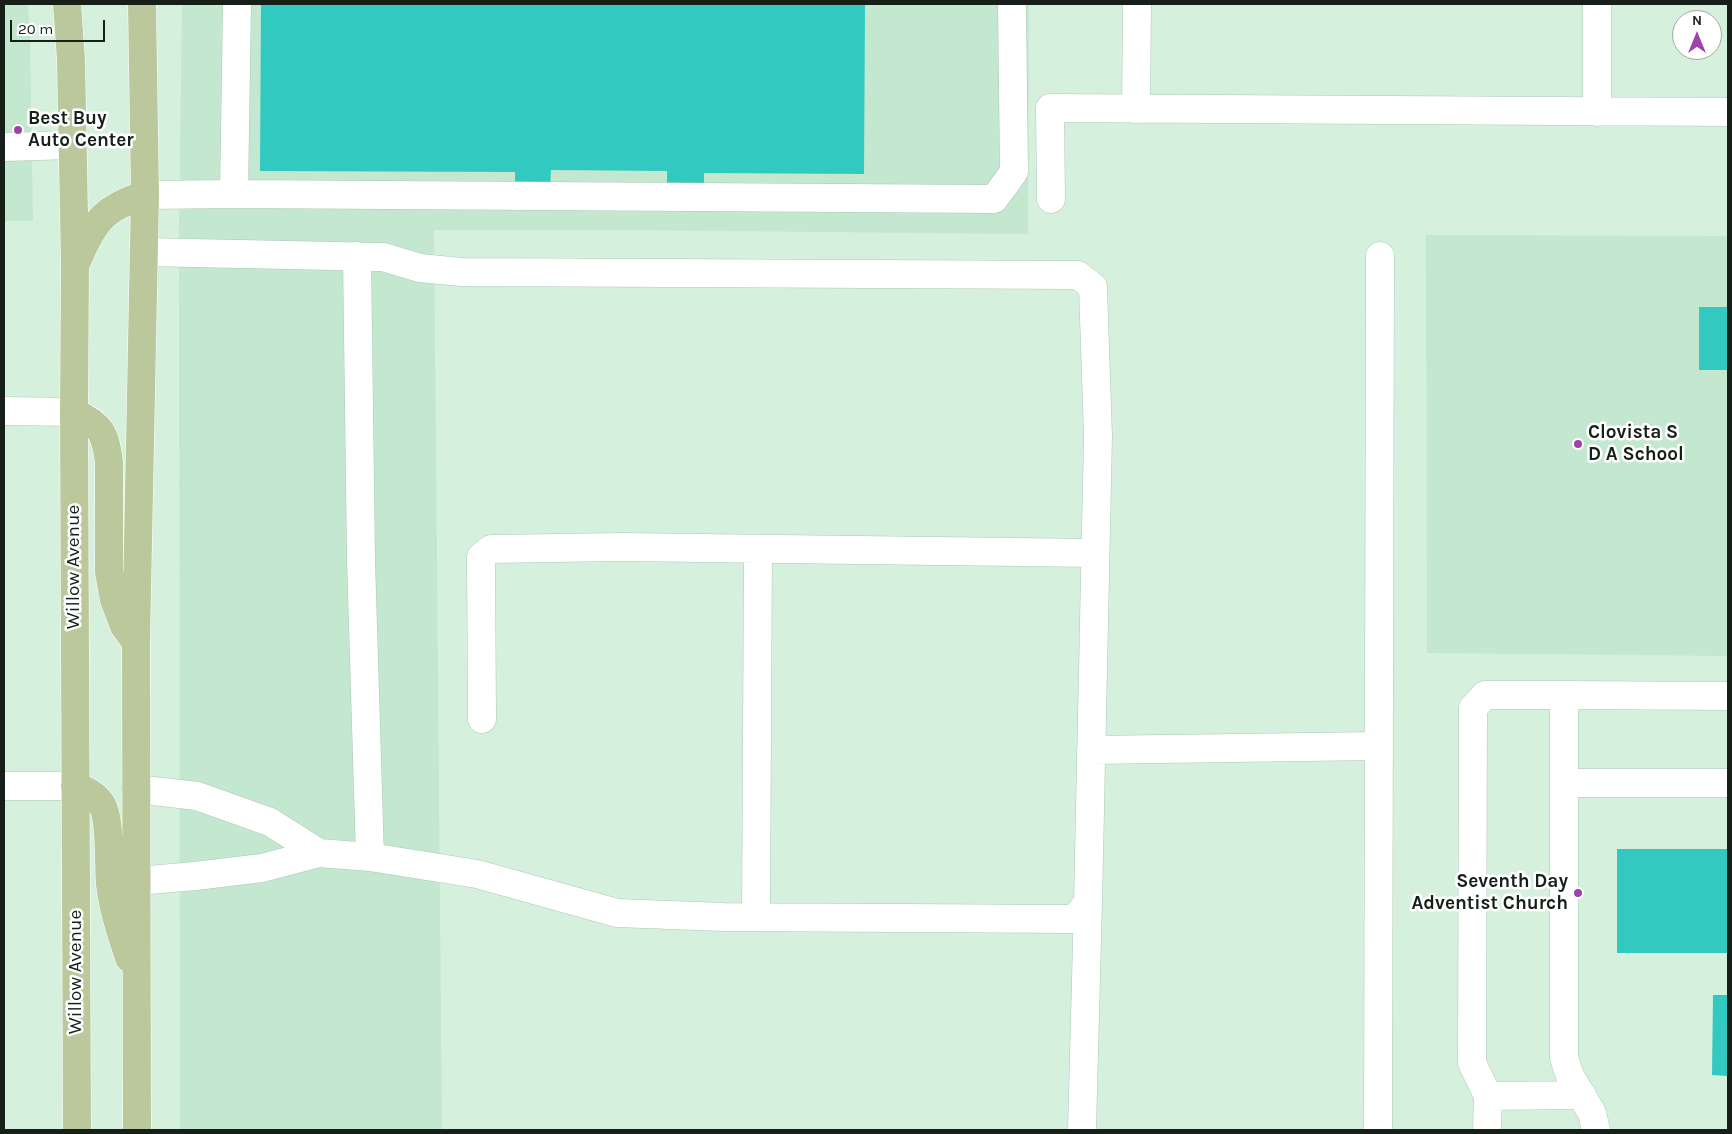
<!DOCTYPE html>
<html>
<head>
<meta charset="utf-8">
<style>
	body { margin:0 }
	#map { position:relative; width:1732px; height:1134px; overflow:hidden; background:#d5f1de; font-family:Karla,sans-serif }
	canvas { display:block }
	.frame { position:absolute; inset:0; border:5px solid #162019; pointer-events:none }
	.north { position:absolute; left:1672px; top:10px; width:50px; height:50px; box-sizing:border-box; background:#fff; border:1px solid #a2a6a3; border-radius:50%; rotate:0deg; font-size:14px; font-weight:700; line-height:20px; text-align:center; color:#162019 }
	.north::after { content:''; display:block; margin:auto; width:18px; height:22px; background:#9e42ac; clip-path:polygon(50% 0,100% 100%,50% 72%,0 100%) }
	.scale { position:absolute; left:10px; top:20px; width:95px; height:22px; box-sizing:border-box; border:2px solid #162019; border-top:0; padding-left:6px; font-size:15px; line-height:18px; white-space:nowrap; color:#162019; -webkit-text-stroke:4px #fff; paint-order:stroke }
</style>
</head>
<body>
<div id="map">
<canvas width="1732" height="1134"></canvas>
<div class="frame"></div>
<div class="north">N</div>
<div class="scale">20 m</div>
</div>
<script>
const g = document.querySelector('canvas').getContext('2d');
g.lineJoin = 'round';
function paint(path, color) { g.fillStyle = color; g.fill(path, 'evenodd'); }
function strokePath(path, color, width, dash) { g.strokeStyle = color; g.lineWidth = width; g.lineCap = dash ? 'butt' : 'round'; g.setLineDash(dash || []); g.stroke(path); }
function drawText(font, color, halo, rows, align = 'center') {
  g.font = font + ' Karla,sans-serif'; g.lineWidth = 5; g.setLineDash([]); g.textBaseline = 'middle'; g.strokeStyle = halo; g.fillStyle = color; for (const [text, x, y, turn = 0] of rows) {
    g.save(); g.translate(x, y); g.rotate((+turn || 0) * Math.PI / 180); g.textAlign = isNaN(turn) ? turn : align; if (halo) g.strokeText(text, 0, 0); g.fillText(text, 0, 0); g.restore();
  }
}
const built = new Path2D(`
	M 4,4 L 28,4 L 30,39 L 33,221 L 4,221 Z
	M 182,4 L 1029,4 L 1028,234 L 614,230 L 434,230 L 442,1130 L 180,1130 L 179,227 Z
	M 1426,235 L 1728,236 L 1728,656 L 1427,653 Z`);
const building = new Path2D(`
	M 261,4 L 865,4 L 864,174 L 704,173 L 704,193 L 667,193 L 667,171 L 551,170 L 550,190 L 515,190 L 515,172 L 260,171 Z
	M 1699,307 L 1728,307 L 1728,370 L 1699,370 Z
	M 1617,849 L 1728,849 L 1728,953 L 1617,953 Z
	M 1713,995 L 1728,995 L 1728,1076 L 1712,1075 Z`);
const minor = new Path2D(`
	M 1597,4 L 1597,112
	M 1136,109 L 1137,4
	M 4,147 L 73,145
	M 234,194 L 994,199 L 1014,172 L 1012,4
	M 145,195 L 234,194 L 237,4
	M 1051,199 L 1050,108 L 1728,112
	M 357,256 L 361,560 L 370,857
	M 4,411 L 74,412
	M 1564,695 L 1728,696
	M 482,719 L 481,557 L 491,549 L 621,547 L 1095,553
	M 1091,750 L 1378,746
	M 1564,783 L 1728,783
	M 4,786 L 75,786
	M 136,789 L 197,796 L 270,822 L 319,853
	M 137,881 L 195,876 L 262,868 L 319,853 L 370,857 L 477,874 L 617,913 L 724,917 L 1074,919 L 1088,903 L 1098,436 L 1093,287 L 1078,275 L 461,272 L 420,268 L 383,257 L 144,252
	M 756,917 L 758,549
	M 1488,1096 L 1582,1095
	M 1082,1130 L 1088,903
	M 1378,1130 L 1380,256
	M 1487,1130 L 1488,1096 L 1472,1063 L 1473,708 L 1485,695 L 1564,695 L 1564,1058 L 1570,1076 L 1592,1113 L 1596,1130`);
const major = new Path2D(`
	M 67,4 L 71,60 L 75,266 L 74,412 L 77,1130
	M 78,259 C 94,221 105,207 145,195
	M 74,412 C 101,425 105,432 109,462 L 109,572 L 114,600 L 124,626 L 135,641
	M 75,786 C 85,790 96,794 102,805 C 111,820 108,864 110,884 C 113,910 121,933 129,958
	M 137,1130 L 136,642 L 145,195 L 142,4`);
const markers = [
	[18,130,5,"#9e42ac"],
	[1578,444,5,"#9e42ac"],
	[1578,893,5,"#9e42ac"]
];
const poiNames = [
	["Best Buy",28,119],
	["Auto Center",28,141],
	["Clovista S",1588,433],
	["D A School",1588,455],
	["Seventh Day",1568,882,"right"],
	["Adventist Church",1568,904,"right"]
];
const streetNames = [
	["Willow Avenue",74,567,-90],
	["Willow Avenue",76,972,-90]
];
paint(built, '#c3e7cf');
paint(building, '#32c9c1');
strokePath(minor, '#acc8b5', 29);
strokePath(major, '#fff', 29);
strokePath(minor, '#fff', 28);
strokePath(major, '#bbc89b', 28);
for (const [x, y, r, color] of markers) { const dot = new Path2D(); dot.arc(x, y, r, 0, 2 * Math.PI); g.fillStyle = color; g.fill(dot); strokePath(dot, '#fff', 2); }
drawText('bold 19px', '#162019', '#fff', poiNames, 'left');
drawText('19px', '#162019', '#fff', streetNames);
</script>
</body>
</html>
